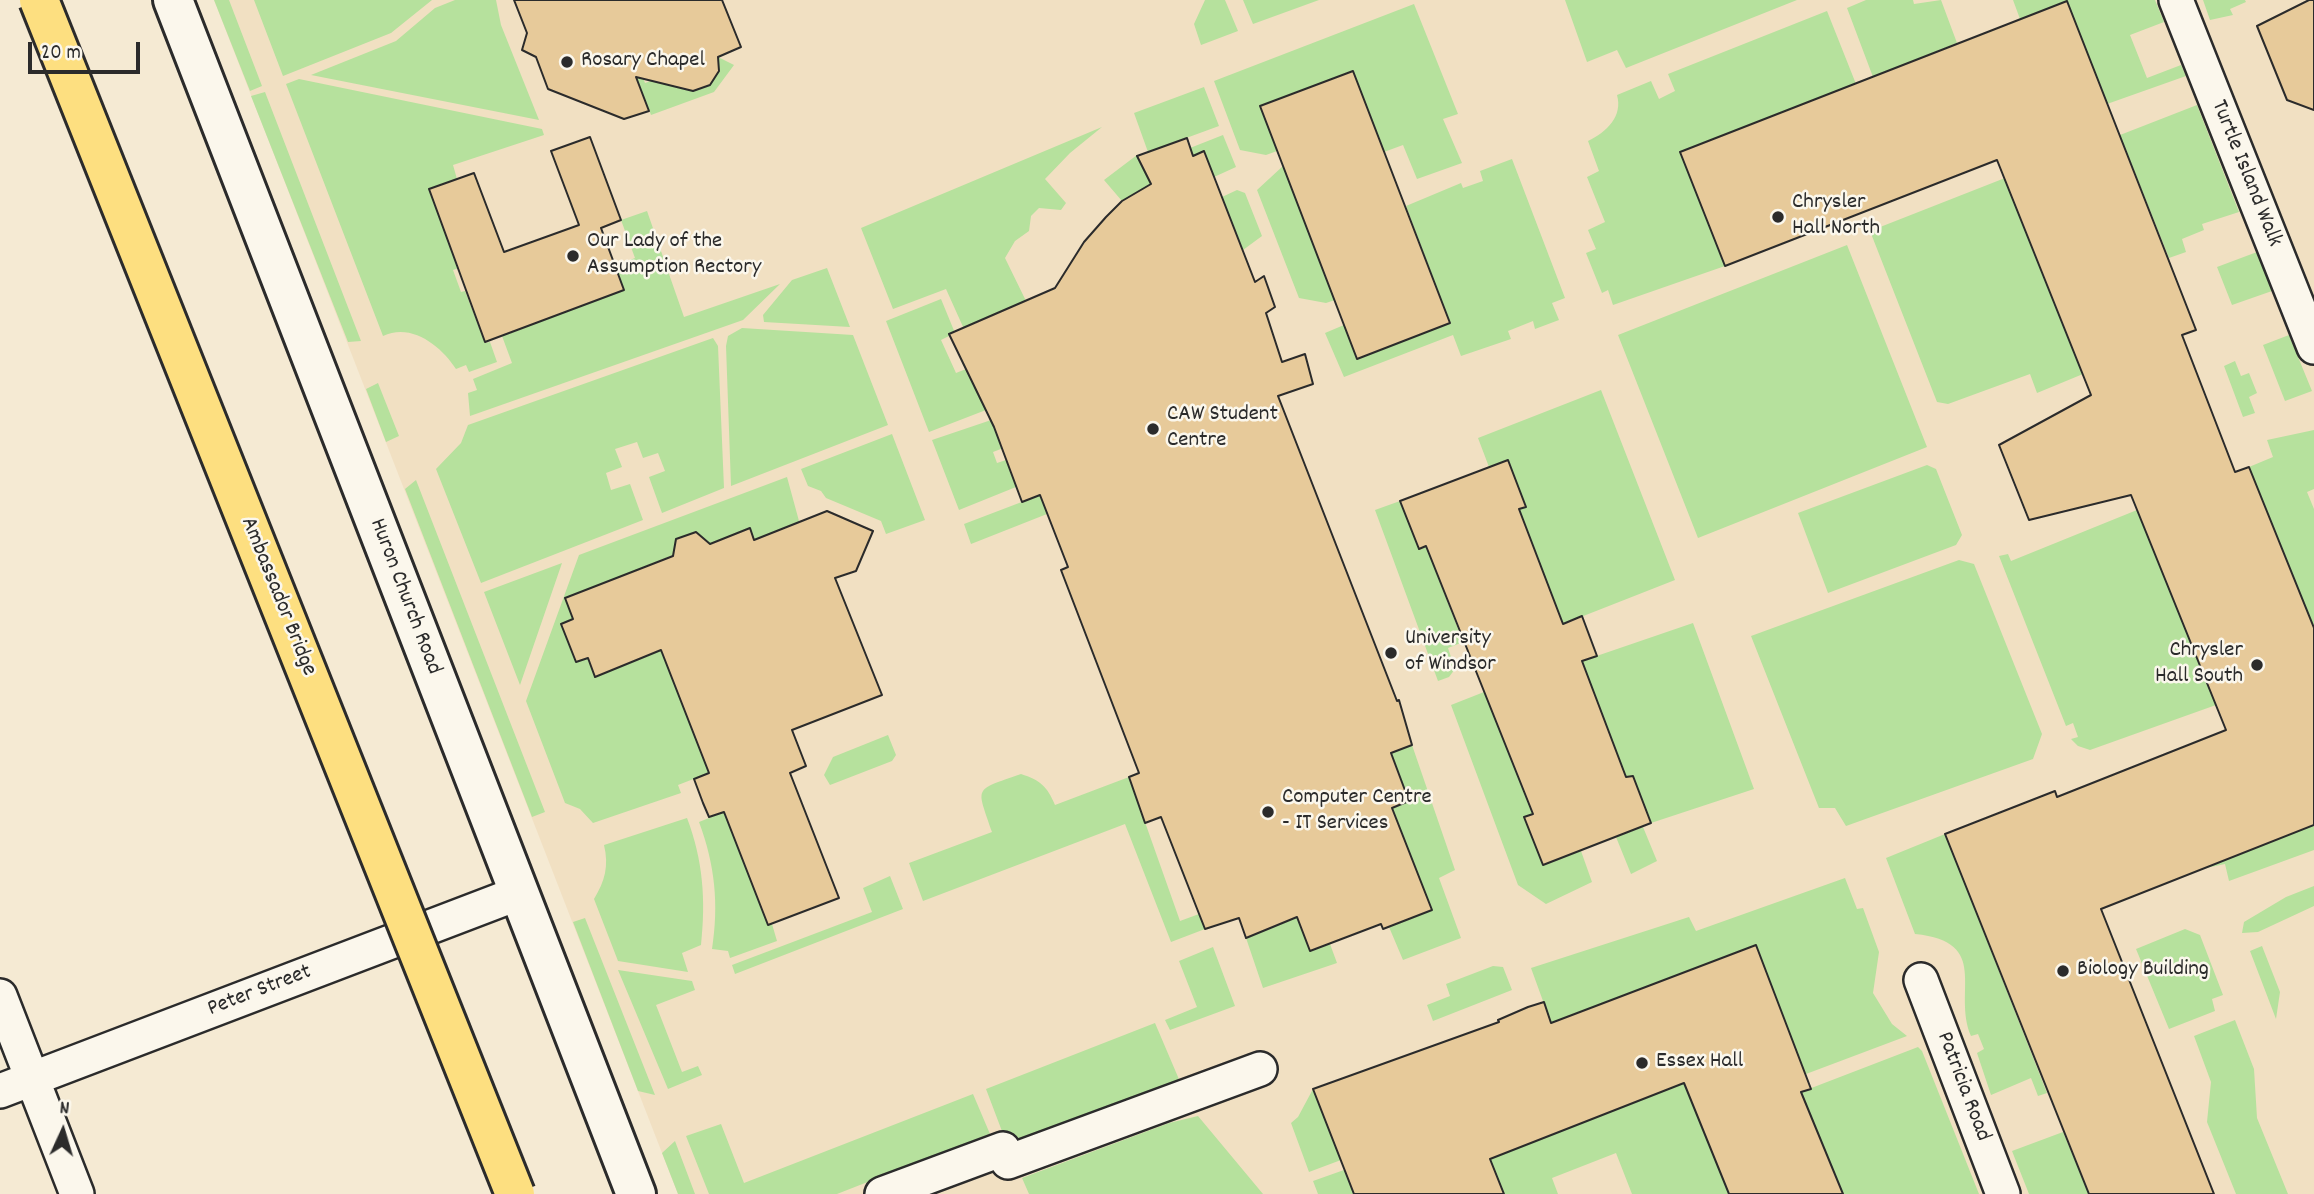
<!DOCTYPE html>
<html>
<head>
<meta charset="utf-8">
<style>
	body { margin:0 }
	#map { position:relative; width:2314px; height:1194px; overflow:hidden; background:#f5ead3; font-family:Dekko,sans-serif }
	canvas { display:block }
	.north { position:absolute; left:28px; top:1096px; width:70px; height:70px; -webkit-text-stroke:5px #fbf7ec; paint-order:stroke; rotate:4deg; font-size:19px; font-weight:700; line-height:28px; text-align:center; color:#2b2b2b }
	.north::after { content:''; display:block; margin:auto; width:24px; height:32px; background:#2b2b2b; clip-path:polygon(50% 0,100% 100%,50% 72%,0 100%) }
	.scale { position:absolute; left:28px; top:42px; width:112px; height:32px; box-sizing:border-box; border:4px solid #2b2b2b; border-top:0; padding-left:9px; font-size:21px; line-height:24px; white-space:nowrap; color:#2b2b2b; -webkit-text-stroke:5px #fbf7ec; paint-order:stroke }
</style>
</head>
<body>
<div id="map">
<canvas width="2314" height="1194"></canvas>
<div class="north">N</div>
<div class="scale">20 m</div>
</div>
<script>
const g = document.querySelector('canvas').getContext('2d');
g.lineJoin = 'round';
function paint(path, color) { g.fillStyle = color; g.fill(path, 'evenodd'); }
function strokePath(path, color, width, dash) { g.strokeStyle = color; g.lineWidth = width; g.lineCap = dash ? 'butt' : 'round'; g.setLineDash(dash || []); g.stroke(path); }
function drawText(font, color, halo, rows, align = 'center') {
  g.font = font + ' Dekko,sans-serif'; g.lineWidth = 5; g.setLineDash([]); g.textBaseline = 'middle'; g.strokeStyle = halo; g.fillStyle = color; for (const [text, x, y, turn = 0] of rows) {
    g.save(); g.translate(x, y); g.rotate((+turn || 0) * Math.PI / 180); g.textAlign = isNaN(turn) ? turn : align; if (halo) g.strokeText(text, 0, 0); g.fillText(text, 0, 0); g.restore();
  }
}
const built = new Path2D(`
	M 214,0 L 2314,0 L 2314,1194 L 678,1194 Z`);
const green = new Path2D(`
	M 214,0 L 229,0 L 262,86 L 250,91 Z
	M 254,0 L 432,0 L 391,33 L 283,76 Z
	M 455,0 L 496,0 L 501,25 L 539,120 L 311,75 L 396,41 L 435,8 Z
	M 1205,0 L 1225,0 L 1238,31 L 1201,45 L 1194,24 Z
	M 1243,0 L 1319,0 L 1253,24 Z
	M 1565,0 L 1797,0 L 1626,68 L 1617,50 L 1587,62 Z
	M 1866,0 L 1913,0 L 1914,4 L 1941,0 L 1957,43 L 1873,77 L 1847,8 Z
	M 2013,0 L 2155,0 L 2164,22 L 2130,35 L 2147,78 L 2181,65 L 2186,76 L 2107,104 L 2067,1 L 2020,19 Z
	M 2203,0 L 2245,0 L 2246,2 L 2230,9 L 2233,15 L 2210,20 Z
	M 1414,4 L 1458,114 L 1443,119 L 1462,163 L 1417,179 L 1403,145 L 1384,152 L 1353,71 L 1261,106 L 1277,151 L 1266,155 L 1240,150 L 1214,81 Z
	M 1827,11 L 1856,84 L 1680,152 L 1725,266 L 1613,305 L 1608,290 L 1602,293 L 1586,253 L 1596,249 L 1588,230 L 1605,222 L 1587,177 L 1599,171 L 1588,141 C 1607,132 1623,116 1617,95 L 1651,81 L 1659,99 L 1675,91 L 1668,74 Z
	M 718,57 L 734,65 L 714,92 L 651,115 L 631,63 L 637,61 L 645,83 L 668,75 L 676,87 C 702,94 720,87 718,57 Z
	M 299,79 L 542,129 L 544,135 L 453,165 L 457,179 L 429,189 L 459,268 L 453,270 L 461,292 L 465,291 L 485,343 L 490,342 L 497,362 L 469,372 L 466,365 L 456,369 C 442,347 412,322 383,336 L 286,84 Z
	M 1204,87 L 1219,126 L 1148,152 L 1134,113 Z
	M 265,92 L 361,341 L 348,342 L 251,96 Z
	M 2197,105 L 2239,212 L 2202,224 L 2204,230 L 2182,239 L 2186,252 L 2169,258 L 2120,135 Z
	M 1102,127 L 1070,153 L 1045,179 L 1066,203 L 1061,210 L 1039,208 L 1031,216 L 1029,231 L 1015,241 L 1005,258 L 1026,301 L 964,329 L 946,289 L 893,309 L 861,228 Z
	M 1223,135 L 1236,167 L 1214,177 L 1204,152 L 1194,156 L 1190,148 Z
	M 1137,155 L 1151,185 L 1122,201 L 1104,180 Z
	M 1512,159 L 1565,298 L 1552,303 L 1559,320 L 1535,329 L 1533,321 L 1508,331 L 1511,339 L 1461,356 L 1453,335 L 1344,377 L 1325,333 L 1344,325 L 1358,359 L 1450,323 L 1406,206 L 1461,183 L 1463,188 L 1483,181 L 1480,171 Z
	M 1283,166 L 1335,300 L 1326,303 L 1299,298 L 1257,190 Z
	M 2005,178 L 2083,374 L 2037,393 L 2030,374 L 1948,404 L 1937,402 L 1870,231 Z
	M 1237,190 L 1245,193 L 1262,236 L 1243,250 L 1222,197 Z
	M 647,211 L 684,317 L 780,284 L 743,320 L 470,416 L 468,393 L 477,390 L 473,379 L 512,363 L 502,336 L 624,290 L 615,266 L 635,258 L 621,220 Z
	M 1847,245 L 1927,447 L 1698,538 L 1618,335 Z
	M 2257,252 L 2272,291 L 2232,305 L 2217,267 Z
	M 827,268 L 850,327 L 764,322 L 763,315 L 792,280 Z
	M 941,299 L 955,333 L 941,340 L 956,373 L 966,369 L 986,410 L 929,432 L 886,321 Z
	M 742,328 L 853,335 L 888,425 L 731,486 L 726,346 L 728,336 Z
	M 2289,335 L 2312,391 L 2285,401 L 2263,345 Z
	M 713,338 L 718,346 L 724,488 L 662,513 L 649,477 L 665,471 L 658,453 L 643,458 L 637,442 L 615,449 L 622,467 L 606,473 L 611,490 L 630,484 L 643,520 L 481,583 L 436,469 L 461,443 L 468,425 Z
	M 2235,361 L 2241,376 L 2249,373 L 2257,393 L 2249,397 L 2255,413 L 2243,417 L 2224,366 Z
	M 378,383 L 399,436 L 386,442 L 366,389 Z
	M 1601,390 L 1675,580 L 1563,624 L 1519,509 L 1526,506 L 1508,460 L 1489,467 L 1478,438 Z
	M 1009,414 L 1019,442 L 993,452 L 997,463 L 1006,460 L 1016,487 L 959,510 L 932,440 Z
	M 2314,430 L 2314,489 L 2307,492 L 2314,509 L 2314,628 L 2249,467 L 2273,457 L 2267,440 Z
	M 892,434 L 925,520 L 886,534 L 881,521 L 826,498 L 821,491 L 808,486 L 801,469 Z
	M 1927,465 L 1936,469 L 1962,535 L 1956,545 L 1828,593 L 1798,513 Z
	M 787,477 L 805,543 L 778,530 L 754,540 L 749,528 L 710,544 L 696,532 L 677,539 L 673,555 L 565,599 L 573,619 L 561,624 L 576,662 L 588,658 L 595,677 L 682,642 L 672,679 L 709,773 L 678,785 L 681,793 L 593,823 L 580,809 L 565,803 L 526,701 L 579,555 Z
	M 416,480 L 545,812 L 532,817 L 405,489 Z
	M 1040,495 L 1047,514 L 971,544 L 964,524 Z
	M 1400,501 L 1419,549 L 1426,546 L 1463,642 L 1448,648 L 1455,669 L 1449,677 L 1438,681 L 1375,510 Z
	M 2137,510 L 2216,705 L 2090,750 L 2078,746 L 2071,739 L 2078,737 L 2073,723 L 2066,726 L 1999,556 L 2008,554 L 2011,561 Z
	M 1959,560 L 1974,564 L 2042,734 L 2033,759 L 1846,826 L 1835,808 L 1819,808 L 1751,636 Z
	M 562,563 L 520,685 L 484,592 Z
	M 1693,623 L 1754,789 L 1651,823 L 1633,777 L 1626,777 L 1582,661 Z
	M 1484,692 L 1533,814 L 1525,817 L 1543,865 L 1581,851 L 1592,882 L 1546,904 L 1518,885 L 1451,705 Z
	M 888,735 L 896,755 L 892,761 L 830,785 L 824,775 L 833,757 Z
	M 1412,745 L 1455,870 L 1439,878 L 1461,938 L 1403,960 L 1389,927 L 1432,910 L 1392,808 L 1409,801 L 1391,753 Z
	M 1021,774 C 1040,780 1047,786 1055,805 L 1129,777 L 1180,921 L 1199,914 L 1205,929 L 1171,942 L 1125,824 L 923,901 L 909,863 L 992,832 C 977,786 972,791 1021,774 Z
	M 724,812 L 768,924 L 772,924 L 777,941 L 730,958 L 728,951 L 712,949 C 719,904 715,865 699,822 Z
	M 687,818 C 703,860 706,900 701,945 L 682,953 L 688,972 L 618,961 L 594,899 C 605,881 609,866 604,845 Z
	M 2314,825 L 2314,850 L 2229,881 L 2225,864 L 2201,869 Z
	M 1643,827 L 1657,861 L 1631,874 L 1616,837 Z
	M 1945,834 L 2047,1093 L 2038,1096 L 2031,1078 L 1991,1095 L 1977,1053 L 1984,1049 L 1978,1034 L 1971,1036 C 1952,991 1992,942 1915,934 L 1886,858 Z
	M 890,876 L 903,909 L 735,974 L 732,965 L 872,912 L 863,888 Z
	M 1845,878 L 1857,909 L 1863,908 L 1879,952 L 1873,993 L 1892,1024 L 1907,1036 L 1806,1074 L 1755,945 L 1551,1023 L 1531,968 L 1689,917 L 1696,931 Z
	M 2314,886 L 2314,906 L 2258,932 L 2242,933 L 2244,922 L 2286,897 Z
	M 1297,917 L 1310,951 L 1330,944 L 1337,963 L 1263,988 L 1246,938 Z
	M 585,918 L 655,1095 L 638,1091 L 573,922 Z
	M 2185,929 L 2200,935 L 2223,995 L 2212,999 L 2215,1011 L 2169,1029 L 2136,949 Z
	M 2262,946 L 2280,992 L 2276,1019 L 2250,951 Z
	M 1213,947 L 1235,1006 L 1170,1030 L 1165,1020 L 1197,1007 L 1179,961 Z
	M 1493,966 L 1503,967 L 1512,990 L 1433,1021 L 1427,1005 L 1450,996 L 1446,984 Z
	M 618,970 L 692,981 L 695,990 L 656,1005 L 682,1072 L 698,1066 L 702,1075 L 668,1089 Z
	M 2235,1020 L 2254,1069 L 2257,1118 L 2288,1194 L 2236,1194 L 2207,1122 L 2211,1082 L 2194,1036 Z
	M 1155,1023 L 1181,1084 L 1008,1147 L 986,1089 Z
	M 1918,1047 L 1922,1051 L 1979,1194 L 1843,1194 L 1801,1092 Z
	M 1684,1083 L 1729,1194 L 1632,1194 L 1616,1153 L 1552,1178 L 1558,1194 L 1504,1194 L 1490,1159 Z
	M 1313,1089 L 1341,1160 L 1309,1172 L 1291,1123 L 1298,1117 Z
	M 973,1094 L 990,1134 L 837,1194 L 709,1194 L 686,1136 L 721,1124 L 744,1183 Z
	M 1198,1116 L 1263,1194 L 1029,1194 L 1022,1178 L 1169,1123 Z
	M 2063,1132 L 2089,1194 L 2029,1194 L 2012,1151 Z
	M 675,1141 L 695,1194 L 678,1194 L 662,1153 Z
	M 1344,1170 L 1354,1194 L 1318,1194 L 1313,1181 Z`);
const building = new Path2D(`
	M 514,0 L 722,0 L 741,47 L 718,57 L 719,71 L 710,85 L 693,91 L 636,77 L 649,111 L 624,119 L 548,89 L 536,57 L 522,50 L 527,33 Z
	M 2309,0 L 2314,0 L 2314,110 L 2287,100 L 2257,26 Z
	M 2067,1 L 2196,330 L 2182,335 L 2235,472 L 2249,467 L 2314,628 L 2314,825 L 2101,909 L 2214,1194 L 2089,1194 L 1945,834 L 2055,791 L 2057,797 L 2226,730 L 2131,495 L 2029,520 L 1999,445 L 2091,395 L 1997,160 L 1725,266 L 1680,152 Z
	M 1353,71 L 1450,323 L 1357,359 L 1260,106 Z
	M 590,137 L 621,220 L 601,228 L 624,290 L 485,342 L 429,189 L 474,173 L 504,252 L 579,225 L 551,151 Z
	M 1187,138 L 1193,156 L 1204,151 L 1255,282 L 1264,276 L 1275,307 L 1266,313 L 1282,362 L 1305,354 L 1313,384 L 1278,396 L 1397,701 L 1399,700 L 1412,745 L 1391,753 L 1409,801 L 1392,808 L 1432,910 L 1383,929 L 1381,924 L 1310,951 L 1297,917 L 1246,938 L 1239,918 L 1205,929 L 1161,817 L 1145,823 L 1129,777 L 1139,773 L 1061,570 L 1068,567 L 1040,495 L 1022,502 L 994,427 L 949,334 L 1055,288 L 1084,242 L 1106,217 L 1122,201 L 1151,184 L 1137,156 Z
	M 1508,460 L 1526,507 L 1519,509 L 1563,624 L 1582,616 L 1597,656 L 1582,661 L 1626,777 L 1633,776 L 1651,823 L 1543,865 L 1524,817 L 1533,814 L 1426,546 L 1419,549 L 1400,501 Z
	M 827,511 L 873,531 L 856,571 L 835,578 L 882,695 L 792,730 L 806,766 L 790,773 L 839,898 L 768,925 L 724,812 L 709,817 L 703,803 L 694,779 L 709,773 L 661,650 L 595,677 L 588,658 L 576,662 L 561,624 L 573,619 L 565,598 L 673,556 L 676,539 L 696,532 L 710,544 L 750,528 L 754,540 Z
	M 1756,945 L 1811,1089 L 1801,1092 L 1843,1194 L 1729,1194 L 1684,1083 L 1490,1159 L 1504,1194 L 1354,1194 L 1313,1089 L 1499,1022 L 1498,1020 L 1528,1007 L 1544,1002 L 1551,1023 Z`);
const street = new Path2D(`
	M 2176,0 L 2314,347
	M 1921,980 L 2003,1194
	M 0,996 L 77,1194
	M 0,1091 L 519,893
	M 882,1194 L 1003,1149 L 1008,1162 L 1260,1069`);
const secondary = new Path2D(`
	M 173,0 L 636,1194`);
const highwayBridge = new Path2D(`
	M 39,0 L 515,1194`);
const markers = [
	[567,62,7,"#2b2b2b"],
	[1778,217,7,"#2b2b2b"],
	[573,256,7,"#2b2b2b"],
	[1153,429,7,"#2b2b2b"],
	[1391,653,7,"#2b2b2b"],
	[2257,665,7,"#2b2b2b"],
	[1268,812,7,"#2b2b2b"],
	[2063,971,7,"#2b2b2b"],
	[1642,1063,7,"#2b2b2b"]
];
const poiNames = [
	["Rosary Chapel",581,62],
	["Chrysler",1792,204],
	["Hall North",1792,230],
	["Our Lady of the",587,243],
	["Assumption Rectory",587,269],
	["CAW Student",1167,416],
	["Centre",1167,442],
	["University",1405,640],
	["of Windsor",1405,666],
	["Chrysler",2243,652,"right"],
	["Hall South",2243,678,"right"],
	["Computer Centre",1282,799],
	["- IT Services",1282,825],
	["Biology Building",2077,971],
	["Essex Hall",1656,1063]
];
const streetNames = [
	["Turtle Island Walk",2245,174,68],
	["Ambassador Bridge",277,597,68],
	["Huron Church Road",404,597,69],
	["Peter Street",260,992,-21],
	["Patricia Road",1962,1087,69]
];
paint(built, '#f1e0c2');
paint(green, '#b6e19d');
paint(building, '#e7ca9a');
strokePath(building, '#2b2b2b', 2);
strokePath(street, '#2b2b2b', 38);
strokePath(secondary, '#2b2b2b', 44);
strokePath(street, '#fbf7ec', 33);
strokePath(secondary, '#fbf7ec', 38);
strokePath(highwayBridge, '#2b2b2b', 44, []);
strokePath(highwayBridge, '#fddf80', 38);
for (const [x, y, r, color] of markers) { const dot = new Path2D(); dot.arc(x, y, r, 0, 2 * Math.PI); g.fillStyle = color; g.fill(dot); strokePath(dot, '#fbf7ec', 2.5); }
drawText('23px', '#2b2b2b', '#fbf7ec', poiNames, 'left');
drawText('23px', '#2b2b2b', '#fbf7ec', streetNames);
</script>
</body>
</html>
